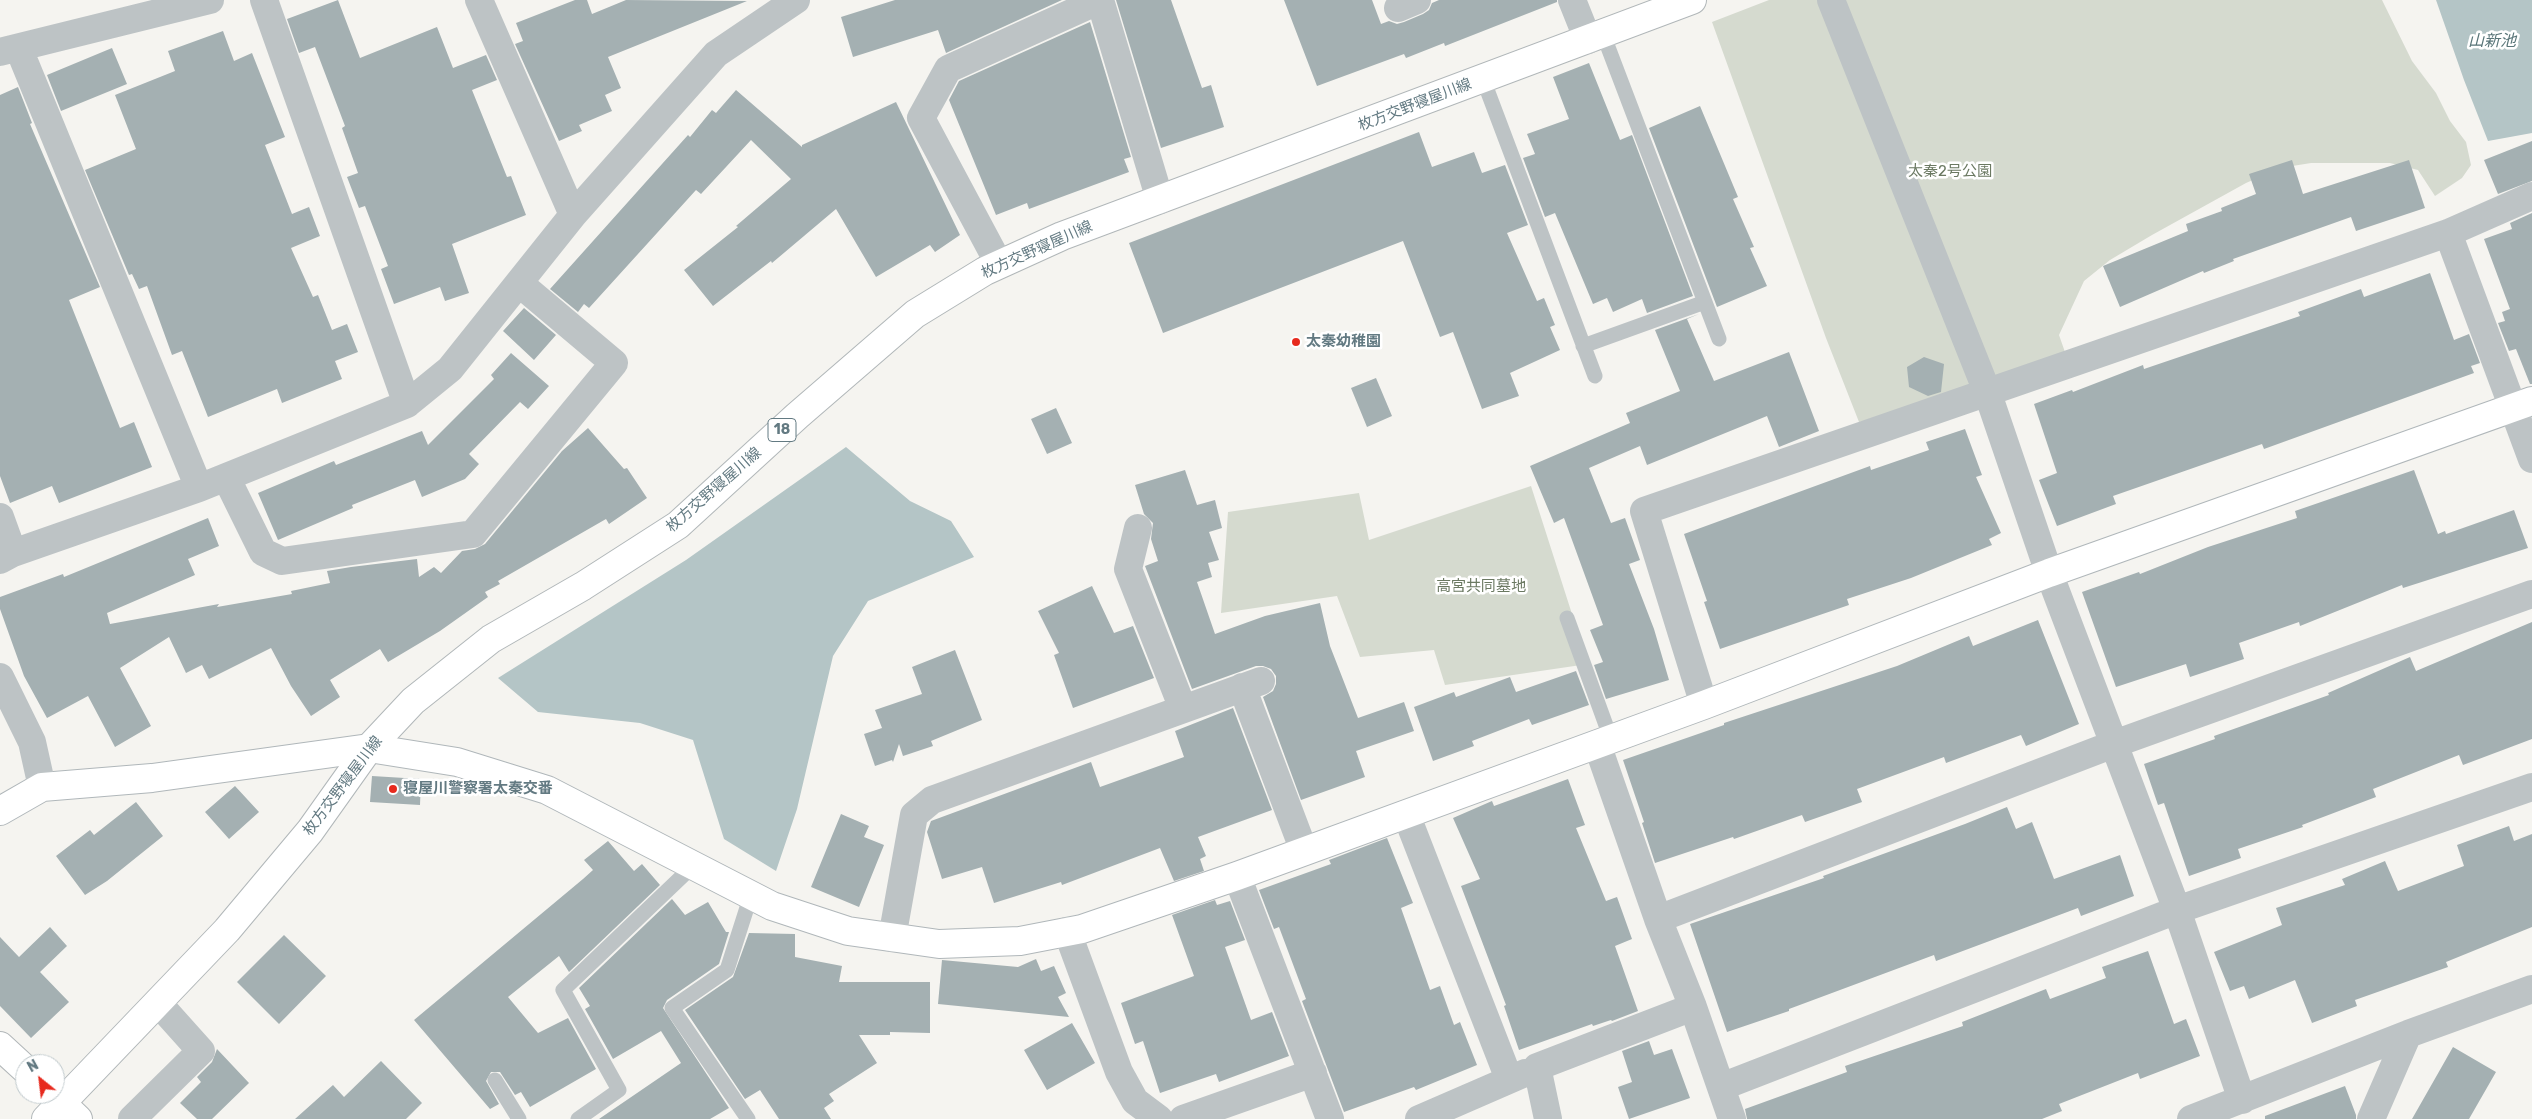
<!DOCTYPE html>
<html>
<head>
<meta charset="utf-8">
<style>
	body { margin:0 }
	#map { position:relative; width:2532px; height:1119px; overflow:hidden; background:#f5f4f0; font-family:Rubik,sans-serif }
	canvas { display:block }
	.north { position:absolute; left:15px; top:1054px; width:50px; height:50px; box-sizing:border-box; background:#fff; border:1px solid #c1cacd; border-radius:50%; rotate:331deg; font-size:14px; font-weight:700; line-height:20px; text-align:center; color:#637a82 }
	.north::after { content:''; display:block; margin:auto; width:18px; height:22px; background:#e72a1e; clip-path:polygon(50% 0,100% 100%,50% 72%,0 100%) }
</style>
</head>
<body>
<div id="map">
<canvas width="2532" height="1119"></canvas>
<div class="north">N</div>
</div>
<script>
const g = document.querySelector('canvas').getContext('2d');
g.lineJoin = 'round';
function paint(path, color) { g.fillStyle = color; g.fill(path, 'evenodd'); }
function strokePath(path, color, width, dash) { g.strokeStyle = color; g.lineWidth = width; g.lineCap = dash ? 'butt' : 'round'; g.setLineDash(dash || []); g.stroke(path); }
function drawText(font, color, halo, rows, align = 'center') {
  g.font = font + ' Rubik,"Noto Sans JP",sans-serif'; g.lineWidth = 5; g.setLineDash([]); g.textBaseline = 'middle'; g.strokeStyle = halo; g.fillStyle = color; for (const [text, x, y, turn = 0] of rows) {
    g.save(); g.translate(x, y); g.rotate((+turn || 0) * Math.PI / 180); g.textAlign = isNaN(turn) ? turn : align; if (halo) g.strokeText(text, 0, 0); g.fillText(text, 0, 0); g.restore();
  }
}
const green = new Path2D(`
	M 1769,0 L 2382,0 L 2412,61 L 2436,93 L 2450,121 L 2466,142 L 2471,165 L 2462,178 L 2435,196 L 2418,170 L 2390,163 L 2311,163 L 2280,168 L 2246,183 L 2152,235 L 2110,260 L 2084,281 L 2059,335 L 2066,355 L 1875,419 L 1859,422 L 1826,338 L 1712,22 Z
	M 1531,486 L 1588,664 L 1445,685 L 1434,650 L 1360,657 L 1337,596 L 1221,613 L 1228,512 L 1359,493 L 1369,540 Z`);
const water = new Path2D(`
	M 2436,0 L 2532,0 L 2532,133 L 2488,141 L 2464,80 Z
	M 846,447 L 910,501 L 951,521 L 974,557 L 868,601 L 833,656 L 797,809 L 776,871 L 724,839 L 693,740 L 640,723 L 538,712 L 498,678 L 686,560 Z`);
const building = new Path2D(`
	M 338,0 L 360,58 L 437,27 L 453,68 L 486,55 L 497,80 L 472,90 L 507,177 L 511,176 L 526,215 L 452,244 L 469,293 L 445,301 L 440,287 L 394,304 L 381,269 L 388,266 L 365,206 L 359,208 L 347,177 L 358,173 L 342,128 L 345,126 L 315,47 L 299,53 L 287,19 Z
	M 575,0 L 587,0 L 592,14 L 626,0 L 747,1 L 608,57 L 621,88 L 605,95 L 612,111 L 579,125 L 582,131 L 559,141 L 515,44 L 523,41 L 516,23 Z
	M 895,0 L 1062,0 L 946,53 L 938,30 L 853,57 L 841,17 Z
	M 1116,0 L 1171,0 L 1202,88 L 1211,85 L 1224,127 L 1161,148 Z
	M 1284,0 L 1372,0 L 1381,24 L 1389,21 L 1397,24 L 1404,22 L 1423,14 L 1429,10 L 1432,3 L 1439,0 L 1557,0 L 1557,2 L 1445,46 L 1444,43 L 1406,58 L 1404,54 L 1317,86 Z
	M 1090,22 L 1131,157 L 1124,159 L 1129,172 L 1029,209 L 1027,203 L 996,215 L 949,100 L 959,81 Z
	M 223,31 L 234,61 L 252,53 L 285,137 L 265,145 L 292,214 L 309,207 L 320,236 L 291,248 L 313,297 L 318,295 L 332,330 L 347,324 L 358,352 L 335,361 L 342,379 L 282,403 L 277,389 L 208,417 L 182,351 L 172,355 L 147,286 L 139,289 L 132,274 L 129,275 L 85,170 L 136,149 L 115,95 L 175,71 L 168,51 Z
	M 112,48 L 127,84 L 61,111 L 47,75 Z
	M 1589,63 L 1620,140 L 1632,135 L 1693,296 L 1647,313 L 1642,299 L 1613,312 L 1607,298 L 1593,304 L 1555,213 L 1545,217 L 1523,158 L 1535,154 L 1527,134 L 1569,119 L 1553,77 Z
	M 18,87 L 32,123 L 30,124 L 100,287 L 69,300 L 120,428 L 134,422 L 152,467 L 59,503 L 52,486 L 10,503 L 0,476 L 0,95 Z
	M 736,90 L 802,147 L 802,145 L 896,102 L 960,235 L 935,252 L 930,245 L 876,277 L 836,209 L 772,263 L 771,261 L 713,306 L 684,270 L 738,227 L 736,226 L 791,179 L 751,140 L 701,194 L 696,190 L 589,308 L 584,304 L 578,312 L 550,289 L 688,135 L 690,137 L 712,110 L 716,113 Z
	M 1700,106 L 1738,197 L 1733,199 L 1754,247 L 1750,248 L 1767,286 L 1717,307 L 1649,128 Z
	M 1419,132 L 1432,167 L 1474,152 L 1482,173 L 1505,165 L 1528,225 L 1507,233 L 1537,301 L 1544,298 L 1555,325 L 1550,327 L 1560,350 L 1510,373 L 1519,396 L 1482,409 L 1453,332 L 1440,337 L 1403,241 L 1163,333 L 1129,243 Z
	M 2532,141 L 2532,181 L 2498,194 L 2484,160 Z
	M 2292,160 L 2303,194 L 2409,160 L 2425,208 L 2356,231 L 2351,217 L 2233,259 L 2234,261 L 2204,273 L 2203,271 L 2120,307 L 2103,266 L 2188,231 L 2186,224 L 2222,211 L 2221,208 L 2256,194 L 2249,174 Z
	M 2532,213 L 2532,384 L 2530,384 L 2516,349 L 2509,351 L 2498,323 L 2505,321 L 2502,312 L 2510,309 L 2484,239 L 2512,229 L 2510,223 Z
	M 2430,273 L 2454,340 L 2469,334 L 2480,363 L 2471,366 L 2474,373 L 2264,449 L 2262,444 L 2113,496 L 2116,504 L 2057,526 L 2039,480 L 2057,473 L 2034,404 L 2072,390 L 2073,392 L 2143,365 L 2144,369 L 2300,316 L 2298,312 L 2361,289 L 2364,297 Z
	M 524,308 L 556,335 L 534,360 L 503,331 Z
	M 1699,314 L 1687,319 L 1714,381 L 1789,352 L 1819,431 L 1779,447 L 1767,416 L 1647,465 L 1640,446 L 1589,468 L 1611,523 L 1625,518 L 1640,560 L 1629,564 L 1654,629 L 1669,680 L 1606,699 L 1594,665 L 1603,662 L 1590,630 L 1603,625 L 1564,518 L 1554,523 L 1530,466 L 1630,423 L 1626,413 L 1680,391 L 1655,330 Z
	M 511,353 L 549,386 L 528,409 L 520,402 L 469,454 L 479,464 L 465,479 L 422,497 L 415,480 L 352,505 L 353,508 L 278,540 L 258,493 L 334,461 L 336,465 L 422,431 L 428,445 L 494,379 L 491,375 Z
	M 1924,357 L 1944,364 L 1941,392 L 1928,396 L 1909,387 L 1907,367 Z
	M 1376,378 L 1392,416 L 1367,427 L 1351,388 Z
	M 1056,408 L 1072,443 L 1047,454 L 1031,419 Z
	M 588,428 L 624,469 L 627,468 L 647,498 L 609,524 L 606,519 L 498,581 L 500,584 L 485,592 L 488,597 L 440,631 L 388,662 L 380,649 L 330,680 L 340,697 L 311,716 L 291,686 L 271,648 L 209,679 L 202,665 L 186,673 L 169,637 L 120,668 L 151,726 L 115,747 L 88,696 L 47,718 L 24,676 L 0,609 L 0,597 L 63,574 L 64,577 L 208,518 L 219,546 L 188,559 L 195,575 L 107,613 L 110,624 L 219,604 L 217,607 L 292,594 L 291,591 L 330,583 L 327,571 L 351,567 L 417,559 L 419,577 L 434,567 L 441,573 L 462,551 L 475,549 L 485,544 L 562,451 Z
	M 1965,429 L 1982,475 L 1976,477 L 2001,533 L 1989,539 L 1992,545 L 1911,578 L 1847,599 L 1849,605 L 1720,649 L 1704,602 L 1707,601 L 1684,534 L 1870,466 L 1871,470 L 1929,450 L 1926,442 Z
	M 1185,470 L 1197,505 L 1215,500 L 1222,528 L 1209,532 L 1219,560 L 1208,563 L 1212,577 L 1197,582 L 1215,634 L 1265,616 L 1320,603 L 1330,646 L 1358,718 L 1404,702 L 1414,731 L 1356,751 L 1365,777 L 1301,800 L 1263,697 L 1273,691 L 1276,684 L 1276,676 L 1271,669 L 1263,666 L 1256,666 L 1192,689 L 1145,566 L 1158,561 L 1151,539 L 1153,523 L 1144,514 L 1135,485 Z
	M 2414,470 L 2438,534 L 2445,531 L 2446,534 L 2514,510 L 2528,548 L 2403,588 L 2402,585 L 2300,626 L 2299,622 L 2239,643 L 2244,659 L 2190,677 L 2186,664 L 2116,687 L 2082,592 L 2139,572 L 2140,574 L 2208,547 L 2297,518 L 2295,511 Z
	M 1092,586 L 1114,633 L 1133,626 L 1154,678 L 1073,708 L 1054,655 L 1059,653 L 1038,611 Z
	M 2038,620 L 2079,724 L 2026,746 L 2021,735 L 1946,763 L 1944,757 L 1857,789 L 1862,802 L 1805,822 L 1802,815 L 1734,839 L 1733,837 L 1655,863 L 1642,823 L 1644,822 L 1623,760 L 1724,725 L 1724,723 L 1897,666 L 1969,636 L 1973,646 Z
	M 2532,622 L 2532,739 L 2463,765 L 2459,755 L 2373,789 L 2376,797 L 2302,825 L 2303,827 L 2238,849 L 2241,858 L 2189,876 L 2164,803 L 2158,805 L 2144,764 L 2215,739 L 2214,736 L 2329,695 L 2328,693 L 2410,657 L 2416,671 Z
	M 955,650 L 982,720 L 931,741 L 933,746 L 903,756 L 899,744 L 893,762 L 892,760 L 875,766 L 864,734 L 882,728 L 875,710 L 922,694 L 912,667 Z
	M 1576,671 L 1589,705 L 1532,725 L 1529,719 L 1472,741 L 1474,746 L 1433,761 L 1414,707 L 1454,692 L 1456,697 L 1510,677 L 1516,692 Z
	M 1233,708 L 1272,810 L 1198,837 L 1206,856 L 1200,859 L 1204,871 L 1174,881 L 1160,848 L 1062,885 L 1061,882 L 994,903 L 982,867 L 942,879 L 927,832 L 931,821 L 1091,762 L 1100,787 L 1184,757 L 1175,731 Z
	M 372,776 L 421,779 L 420,805 L 370,802 Z
	M 1568,779 L 1585,825 L 1576,828 L 1606,901 L 1617,897 L 1632,939 L 1615,946 L 1638,1011 L 1612,1021 L 1611,1020 L 1593,1026 L 1592,1024 L 1519,1050 L 1504,1006 L 1506,1005 L 1461,886 L 1480,879 L 1453,818 L 1492,801 L 1494,806 Z
	M 235,786 L 259,812 L 229,839 L 205,812 Z
	M 136,802 L 163,836 L 107,881 L 85,895 L 56,856 L 90,830 L 94,835 Z
	M 2007,807 L 2016,829 L 2032,822 L 2054,879 L 2120,855 L 2134,896 L 2081,916 L 2078,908 L 1936,961 L 1934,955 L 1789,1009 L 1789,1011 L 1727,1032 L 1690,924 L 1824,878 L 1823,876 L 1965,824 Z
	M 841,814 L 869,826 L 864,837 L 884,845 L 859,907 L 811,887 Z
	M 2509,826 L 2514,841 L 2532,834 L 2532,927 L 2446,962 L 2448,967 L 2355,1000 L 2357,1006 L 2312,1023 L 2295,980 L 2249,999 L 2244,986 L 2230,991 L 2214,952 L 2282,925 L 2276,908 L 2345,885 L 2342,879 L 2385,861 L 2398,891 L 2464,866 L 2457,845 Z
	M 1387,838 L 1413,903 L 1401,908 L 1430,990 L 1440,986 L 1454,1025 L 1460,1022 L 1477,1065 L 1416,1090 L 1414,1087 L 1344,1112 L 1302,1001 L 1306,999 L 1279,927 L 1274,929 L 1259,890 L 1331,864 L 1329,860 Z
	M 608,841 L 634,871 L 642,864 L 660,885 L 569,972 L 559,956 L 508,997 L 538,1033 L 568,1018 L 596,1069 L 530,1107 L 521,1092 L 515,1095 L 500,1072 L 491,1072 L 486,1081 L 499,1104 L 490,1109 L 414,1020 L 583,879 L 593,870 L 584,860 Z
	M 672,899 L 685,915 L 708,902 L 726,932 L 729,932 L 719,964 L 667,1000 L 663,1008 L 729,1108 L 710,1119 L 599,1119 L 681,1063 L 661,1031 L 613,1059 L 585,1009 L 590,1006 L 579,988 Z
	M 1215,900 L 1217,905 L 1230,901 L 1245,940 L 1225,947 L 1251,1020 L 1272,1012 L 1289,1056 L 1219,1082 L 1216,1074 L 1160,1093 L 1143,1041 L 1135,1044 L 1121,1003 L 1194,976 L 1172,915 Z
	M 50,927 L 67,946 L 40,972 L 69,1002 L 31,1038 L 0,1006 L 0,937 L 19,957 Z
	M 749,933 L 795,934 L 795,957 L 842,966 L 839,982 L 930,982 L 930,1033 L 890,1032 L 890,1035 L 859,1035 L 877,1063 L 829,1094 L 834,1101 L 824,1108 L 831,1119 L 779,1119 L 760,1090 L 745,1099 L 685,1010 L 733,977 Z
	M 284,935 L 326,976 L 279,1024 L 237,982 Z
	M 2148,951 L 2174,1024 L 2186,1019 L 2200,1056 L 2140,1079 L 2138,1073 L 2059,1104 L 2062,1111 L 2042,1119 L 1747,1119 L 1745,1109 L 1847,1072 L 1845,1066 L 1963,1026 L 1962,1022 L 2046,989 L 2050,999 L 2106,978 L 2102,967 Z
	M 1036,959 L 1041,971 L 1054,966 L 1066,993 L 1058,997 L 1069,1017 L 938,1004 L 942,960 L 1018,967 Z
	M 1072,1023 L 1095,1063 L 1047,1090 L 1024,1050 Z
	M 1649,1041 L 1654,1055 L 1672,1049 L 1690,1098 L 1629,1119 L 1618,1087 L 1632,1082 L 1622,1051 Z
	M 2453,1047 L 2496,1072 L 2469,1119 L 2412,1119 Z
	M 217,1049 L 249,1083 L 212,1119 L 197,1119 L 180,1103 L 201,1082 L 197,1077 L 212,1062 Z
	M 381,1061 L 422,1103 L 406,1119 L 295,1119 L 333,1085 L 344,1097 Z
	M 2345,1086 L 2356,1115 L 2356,1119 L 2265,1119 L 2265,1116 Z`);
const lane = new Path2D(`
	M 1603,34 L 1719,339
	M 1483,79 L 1595,376
	M 1583,346 L 1705,302
	M 1567,618 L 1611,739
	M 495,1080 L 519,1119
	M 578,1119 L 619,1090 L 563,990 L 694,865
	M 748,1119 L 672,1008 L 727,970 L 751,895`);
const street = new Path2D(`
	M 264,0 L 407,404
	M 479,0 L 573,215
	M 1572,0 L 1588,40
	M 1831,0 L 1988,394 L 2049,573 L 2177,910 L 2242,1100
	M 1398,8 L 1417,0
	M 19,49 L 199,488
	M 0,52 L 210,0
	M 2448,233 L 2532,459
	M 999,264 L 921,118 L 948,69 L 1100,0 L 1160,200
	M 226,477 L 263,552 L 282,561 L 473,534 L 614,363 L 519,283
	M 0,517 L 13,553 L 0,560
	M 1138,528 L 1128,569 L 1183,709
	M 13,553 L 199,488 L 407,404 L 450,369 L 573,215 L 716,54 L 796,0
	M 0,677 L 32,742 L 42,787
	M 1242,687 L 1304,851
	M 1704,705 L 1644,511 L 2448,233 L 2532,196
	M 1406,814 L 1509,1079
	M 1237,876 L 1330,1119
	M 1658,919 L 2114,744 L 2532,594
	M 1067,931 L 1119,1072 L 1135,1101 L 1159,1119
	M 892,938 L 914,815 L 932,800 L 1261,681
	M 1693,1007 L 1732,1119
	M 1721,1087 L 2177,910 L 2532,787
	M 132,1119 L 201,1051 L 158,1003
	M 1183,1119 L 1313,1073
	M 1419,1119 L 1525,1073
	M 1548,1119 L 1537,1067 L 1693,1007 L 1658,919 L 1597,744
	M 2191,1119 L 2408,1034 L 2532,989
	M 2371,1119 L 2408,1034`);
const secondary = new Path2D(`
	M 0,811 L 42,787 L 152,778 L 369,748 L 457,762 L 547,790 L 772,906 L 848,931 L 939,944 L 1020,941 L 1082,929 L 1237,876 L 1704,705 L 2049,573 L 2532,401`);
const primary = new Path2D(`
	M 46,1119 L 227,930 L 310,831 L 369,748 L 413,701 L 491,639 L 583,586 L 678,525 L 797,416 L 915,314 L 985,271 L 1062,236 L 1692,0`);
const highway = new Path2D(`
	M 0,1046 L 25,1069
	M 52,1094 L 78,1119`);
const markers = [
	[1296,342,5,"#e72a1e"],
	[393,789,5,"#e72a1e"]
];
const shields = [
	[782,430,28]
];
const shieldNames = [
	["18",782,430]
];
const streetNames = [
	["枚方交野寝屋川線",1415,105,-21],
	["枚方交野寝屋川線",1037,250,-24],
	["枚方交野寝屋川線",714,490,-41],
	["枚方交野寝屋川線",343,786,-53]
];
const parkNames = [
	["太秦2号公園",1950,172],
	["高宮共同墓地",1481,587]
];
const poiNames = [
	["太秦幼稚園",1306,342],
	["寝屋川警察署太秦交番",403,789]
];
const waterNames = [
	["山新池",2492,41]
];
paint(green, '#d5dacf');
paint(water, '#b4c5c6');
paint(building, '#a4b0b2');
strokePath(secondary, '#b0b7ba', 30);
strokePath(primary, '#b1b7b9', 30);
strokePath(highway, '#b1b6b8', 30);
strokePath(lane, '#bdc3c5', 15);
strokePath(street, '#bdc3c5', 28);
strokePath(secondary, '#fff', 28);
strokePath(primary, '#fff', 28);
strokePath(highway, '#fff', 28);
for (const [x, y, r, color] of markers) { const dot = new Path2D(); dot.arc(x, y, r, 0, 2 * Math.PI); g.fillStyle = color; g.fill(dot); strokePath(dot, '#fff', 2); }
for (const [x, y, w] of shields) { const box = new Path2D(); box.roundRect(x - w / 2, y - 11.5, w, 23, 4); g.fillStyle = '#fff'; g.fill(box); strokePath(box, '#637a82', 1); }
drawText('bold 14px', '#637a82', null, shieldNames);
drawText('15px', '#637a82', '#fff', streetNames);
drawText('15px', '#6b7962', '#fff', parkNames);
drawText('bold 15px', '#637a82', '#fff', poiNames, 'left');
drawText('italic 16px', '#5a7679', '#fff', waterNames);
</script>
</body>
</html>
